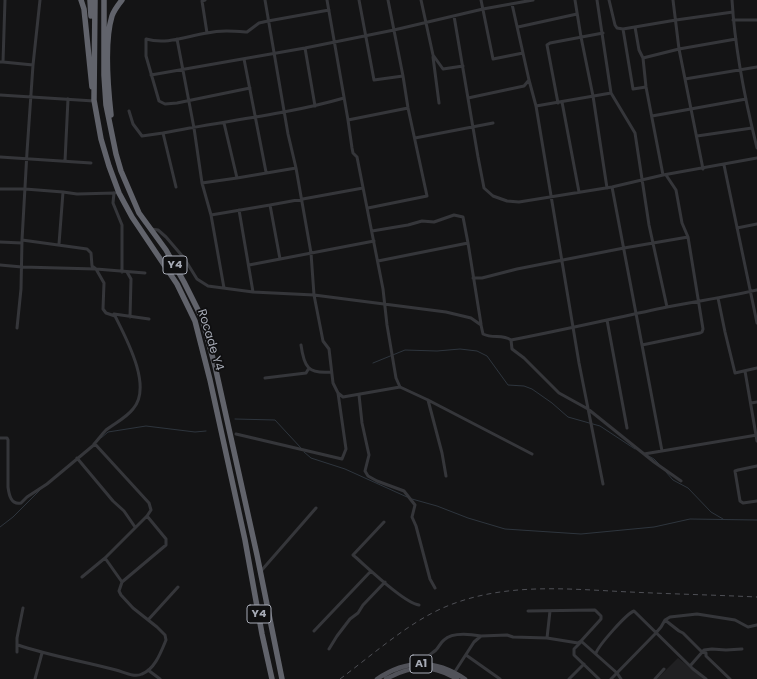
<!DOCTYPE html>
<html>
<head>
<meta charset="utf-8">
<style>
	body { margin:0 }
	canvas { display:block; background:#141415 }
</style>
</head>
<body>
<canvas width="757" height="679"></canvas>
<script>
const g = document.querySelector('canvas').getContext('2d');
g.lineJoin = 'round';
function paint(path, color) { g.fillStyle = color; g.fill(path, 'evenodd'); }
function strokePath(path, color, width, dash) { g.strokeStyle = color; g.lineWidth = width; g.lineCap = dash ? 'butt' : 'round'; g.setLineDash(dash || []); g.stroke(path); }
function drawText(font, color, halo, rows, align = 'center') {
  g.font = font + ' Poppins,sans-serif'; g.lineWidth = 3.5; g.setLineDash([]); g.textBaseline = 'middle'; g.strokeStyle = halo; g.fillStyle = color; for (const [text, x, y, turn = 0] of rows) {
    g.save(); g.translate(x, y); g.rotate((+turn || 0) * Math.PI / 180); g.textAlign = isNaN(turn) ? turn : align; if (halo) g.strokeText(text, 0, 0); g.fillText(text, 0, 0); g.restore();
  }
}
const built = new Path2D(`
	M 678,658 L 704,679 L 657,679 Z`);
const stream = new Path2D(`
	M 373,363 L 405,350 L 437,351 L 460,349 L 477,351 L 487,356 L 508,385 L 524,386 L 532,389 L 552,403 L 568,417 L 600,426 L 635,449
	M 235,419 L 275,420 L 301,448
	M 101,438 L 108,432 L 146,426 L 195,432 L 206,431
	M 304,452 L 311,458 L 345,469 L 407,497
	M 647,455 L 654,459 L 659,464
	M 666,472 L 673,480 L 688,488 L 711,512 L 723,519
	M 412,499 L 437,506 L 468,518 L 505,529 L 581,534 L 654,527 L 690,519 L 757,520
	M 0,527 L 13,517 L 41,489`);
const street = new Path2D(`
	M 205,0 L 202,1 L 207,33
	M 265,0 L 288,134 L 296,168 L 311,253 L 314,295 L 323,341 L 329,349 L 333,383 L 338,393 L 343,397 L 400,387
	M 327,0 L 348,120 L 352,148 L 353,153 L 357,157 L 383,289 L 387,325 L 396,378 L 400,387 L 428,400 L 532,454
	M 359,0 L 374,80 L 403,76
	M 421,0 L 433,55 L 443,69 L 463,66
	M 481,0 L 493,59 L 523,53
	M 575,0 L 581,37 L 593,96 L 607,188
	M 597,0 L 611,93 L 635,133 L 649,225 L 667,307
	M 609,0 L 615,25 L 617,28 L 623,29 L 676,20 L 733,12
	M 673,0 L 679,49 L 703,169
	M 732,0 C 735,50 745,100 757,148
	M 512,4 L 529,80 L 536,106 L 579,363 L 603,484
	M 454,16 L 478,157 L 484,188 L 493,196 L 507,201 L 519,202 L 612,187 L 663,175 L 757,158
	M 733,20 L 757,20
	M 518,27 L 577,14
	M 635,27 L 639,50 L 643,58 L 646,87 L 663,175
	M 623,29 L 633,89 L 646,87
	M 177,39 L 194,128 L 202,183 L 211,215 L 224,288
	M 305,48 L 315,106
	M 433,57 L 439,103
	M 643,58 L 679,49 L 736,39
	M 244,59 L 266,172
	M 0,62 L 3,62 L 5,0
	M 3,62 L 33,65
	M 151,75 L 305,48 L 394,30 L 483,9 L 533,0
	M 685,79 L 757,67
	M 250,88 L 177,103 L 165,104 L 159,101 L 146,56 L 146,39 C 167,45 187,36 207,33 C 221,30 233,31 247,32 L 259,23 L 268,21 L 329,10
	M 0,95 L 94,101
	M 468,98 L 524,86 L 529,80
	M 562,102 L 579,192
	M 558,103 L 547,45 L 550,43 L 603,33
	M 536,106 L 611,93
	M 129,111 L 133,124 L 142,136 L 163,133 C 223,121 285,115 344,98
	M 652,116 L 746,99
	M 348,120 L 408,108
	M 224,123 L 237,178
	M 163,133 L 176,187
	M 697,136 L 752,128
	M 415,138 L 493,123
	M 0,157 L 91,163
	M 65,161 L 68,99
	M 724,165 L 757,323
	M 202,183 L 237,178 L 296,168
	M 612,187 L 642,345 L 700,333 L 702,332 L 703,329 L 688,237 L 682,223 L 676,190 L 666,175
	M 0,189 L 25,189 L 63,192 L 59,244
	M 63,192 L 77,194 L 115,193
	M 114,193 L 113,203 L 122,225 L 122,272
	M 270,205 L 280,259
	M 368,208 L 427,196 L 408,108 L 403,76 L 388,0
	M 239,210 L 253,292
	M 211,215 L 270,205 L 363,188
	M 737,228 L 757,224
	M 151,229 L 158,230 L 166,237 L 184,258 L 197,279 L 208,286 L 253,292 L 314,295 L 446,312 L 471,318 L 481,325 L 483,334 C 493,339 502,334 511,340 C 563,330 615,318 667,307 C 697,301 727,297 757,290
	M 372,231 L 408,225 L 422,221 L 434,222 L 454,215 L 463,217 L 468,243
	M 22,240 L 87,249 L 91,253 L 92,266 L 96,269 L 145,273
	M 0,242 L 22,243
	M 378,261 L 468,243 L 481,324
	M 0,265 L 22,267 L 96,269 L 104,283 L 103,309 L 106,313 L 115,316 C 126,338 153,387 133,409 C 126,418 115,423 106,430 C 102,434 98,440 94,444
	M 249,265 L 374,241
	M 127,272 L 131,279 L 130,317
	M 473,278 L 482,278 L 517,269 L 624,248 L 688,237
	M 718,298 L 725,332 L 735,373 L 757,368
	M 114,314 L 149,319
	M 607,320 L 627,428
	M 17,328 L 21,289 L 22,240 L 27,152 L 33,65 L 40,0
	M 511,340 L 512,349 L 524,358 L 559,393 L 588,409 L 654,462 L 681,481
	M 301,345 C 304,367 308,374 331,372
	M 642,345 L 662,451
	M 745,371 L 757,441
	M 265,378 L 306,373 L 309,368
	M 359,395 L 362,423 L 369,455 L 365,471 L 368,476 L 377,481 L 404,491 L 415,505 L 412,517 L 416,526 L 430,579 L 435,588
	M 428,400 L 442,453 L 446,476
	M 751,403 L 757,402
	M 236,434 L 342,459 L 346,449 L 338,393
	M 0,438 L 7,438 L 8,440 L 8,487 C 9,495 11,505 21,503 L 27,497 L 47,484 L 95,444 L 149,503 L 151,510 L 147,516 L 105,558 L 82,577
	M 644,454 L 757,435
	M 77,458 L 113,501 L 124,511 L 135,527
	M 757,466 L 738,470 L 735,471 L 740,501 L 743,503 L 757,501
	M 384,522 L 353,555 C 366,566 404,603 419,605
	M 105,558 L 122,582
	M 261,571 L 316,508
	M 528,611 L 595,610 L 601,616 L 601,619 L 581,641
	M 148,620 L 178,587
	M 665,620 L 679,631 L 683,633 L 702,652 L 706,653 L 706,656 L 730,679
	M 314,631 L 371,571
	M 547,638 L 550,611
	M 580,643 L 574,649 L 574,655 L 599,679
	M 18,645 C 50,656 83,661 116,670 C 124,672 134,678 142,674 C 155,669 161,652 166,640 L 165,635 L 157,627 L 133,608 L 121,595 L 119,591 L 122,582 L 166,545 L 166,539 L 147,516
	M 329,649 L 337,636 L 350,619 L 358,613 L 363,605 L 385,582
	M 17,652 L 17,638 L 23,608
	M 596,653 C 599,645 626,614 634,611 L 693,669 L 706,679
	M 466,655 L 500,679
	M 423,664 C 426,656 430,655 436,650 C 439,647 440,643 444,640 C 452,632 470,634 481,636
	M 690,666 L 704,650 L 712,649 L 726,650 L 742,649
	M 148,670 L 160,679
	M 454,673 L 474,642 L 481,636 L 507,635 L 513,637 L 547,638 L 578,643 L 581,641 L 617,673 L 621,679
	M 35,679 L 42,653
	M 569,679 L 584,664
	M 611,679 L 655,634 L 661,627 L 665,620 L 670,617 L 697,614 L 735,620 L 748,627 L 757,625
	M 655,679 L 664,669`);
const primary = new Path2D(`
	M 377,679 C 407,659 435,659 465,679
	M 386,679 C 412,665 431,664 457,679`);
const highway = new Path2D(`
	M 81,0 L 84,9 L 92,87
	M 90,0 L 91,16
	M 95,0 L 94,100 L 101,139 L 109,166 L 119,193 L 132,217 L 177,284 L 195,321 L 210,380 L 245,540 L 262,634 L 272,679
	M 104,0 L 104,75 L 106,105 L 116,154 L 121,171 L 139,213 L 166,250 L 184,282 L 202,318 L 215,366 L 257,555 L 282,679
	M 111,115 C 108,88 104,42 112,16 C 114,10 118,5 122,0`);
const rail = new Path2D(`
	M 340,679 C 371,656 409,622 445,607 C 504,582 567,589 630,592 C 672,594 715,595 757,597`);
const shields = [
	[175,265,24],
	[259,614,24],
	[421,664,22]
];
const shieldNames = [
	["Y4",175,265],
	["Y4",259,614],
	["A1",421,664]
];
const streetNames = [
	["Rocade Y4",210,340,73]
];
paint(built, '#202022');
strokePath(stream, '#2e353d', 1);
strokePath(street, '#35363a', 3);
strokePath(primary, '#515259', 4.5);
strokePath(highway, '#61636b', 5.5);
strokePath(rail, '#4e4f55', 1, [5, 4]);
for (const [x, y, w] of shields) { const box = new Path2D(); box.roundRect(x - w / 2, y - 9, w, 18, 3); g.fillStyle = '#0f0f10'; g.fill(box); strokePath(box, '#a6aab5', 1); }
drawText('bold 11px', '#a6aab5', null, shieldNames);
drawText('12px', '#a6aab5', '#0f0f10', streetNames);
</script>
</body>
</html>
